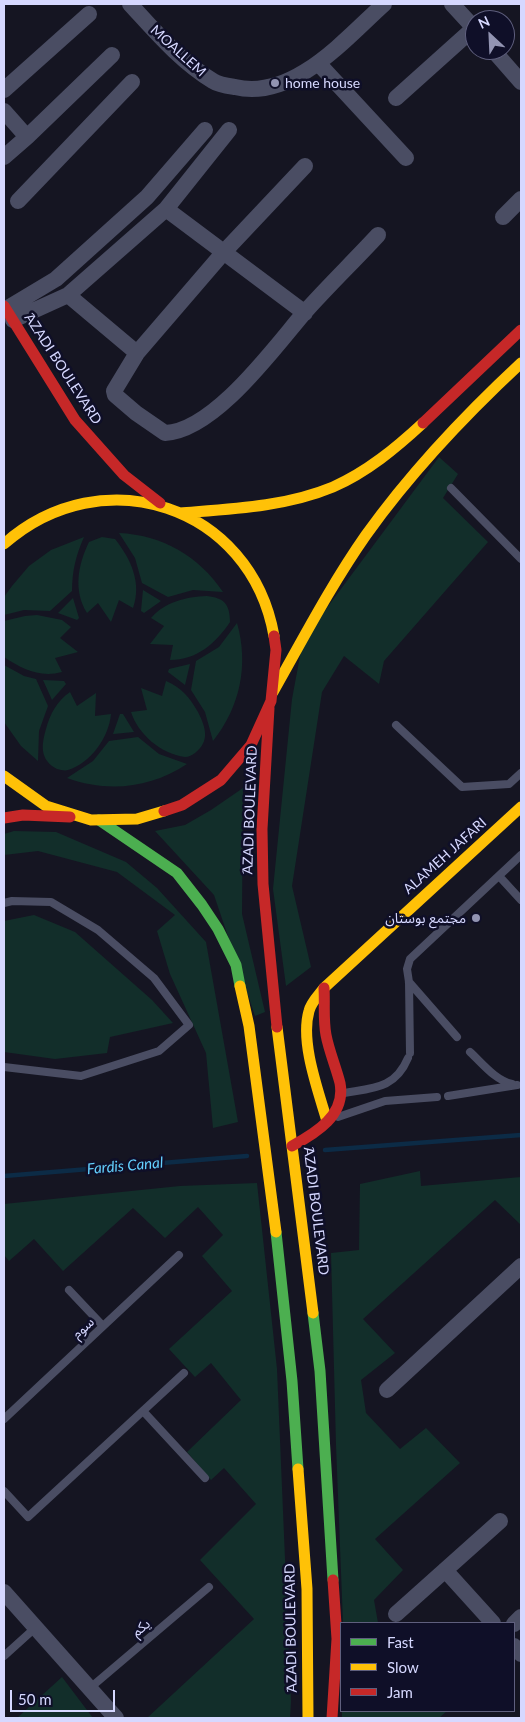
<!DOCTYPE html>
<html>
<head>
<meta charset="utf-8">
<style>
	body { margin:0 }
	#map { position:relative; width:525px; height:1722px; overflow:hidden; background:#151522; font-family:Lato,sans-serif }
	canvas { display:block }
	.frame { position:absolute; inset:0; border:5px solid #d6d8ff; pointer-events:none }
	.legend { position:absolute; left:340px; top:1622px; width:175px; height:90px; box-sizing:border-box; background:#0f0f28; border:1px solid #5f5f7e; margin:0; padding:6px 9px; list-style:none; font-size:15px; color:#d6d8ff }
	.legend li { display:flex; align-items:center; gap:10px; height:25px }
	.legend b { width:25px; border:1px solid #5f5f7e }
	.north { position:absolute; left:465px; top:10px; width:50px; height:50px; box-sizing:border-box; background:#0f0f28; border:1px solid #5f5f7e; border-radius:50%; rotate:335deg; font-size:14px; font-weight:700; line-height:20px; text-align:center; color:#d6d8ff }
	.north::after { content:''; display:block; margin:auto; width:18px; height:22px; background:#9294b2; clip-path:polygon(50% 0,100% 100%,50% 72%,0 100%) }
	.scale { position:absolute; left:10px; top:1690px; width:105px; height:22px; box-sizing:border-box; border:2px solid #d6d8ff; border-top:0; padding-left:6px; font-size:15px; line-height:18px; white-space:nowrap; color:#d6d8ff; -webkit-text-stroke:4px #0f0f28; paint-order:stroke }
</style>
</head>
<body>
<div id="map">
<canvas width="525" height="1722"></canvas>
<div class="frame"></div>
<ul class="legend">
<li><b style="height:6px;background:#4caf50"></b>Fast</li>
<li><b style="height:6px;background:#ffc107"></b>Slow</li>
<li><b style="height:6px;background:#c62828"></b>Jam</li>
</ul>
<div class="north">N</div>
<div class="scale">50 m</div>
</div>
<script>
const g = document.querySelector('canvas').getContext('2d');
g.lineJoin = 'round';
function paint(path, color) { g.fillStyle = color; g.fill(path, 'evenodd'); }
function strokePath(path, color, width, dash) { g.strokeStyle = color; g.lineWidth = width; g.lineCap = dash ? 'butt' : 'round'; g.setLineDash(dash || []); g.stroke(path); }
function drawText(font, color, halo, rows, align = 'center') {
  g.font = font + ' Lato,"Noto Sans Arabic",sans-serif'; g.lineWidth = 5; g.setLineDash([]); g.textBaseline = 'middle'; g.strokeStyle = halo; g.fillStyle = color; for (const [text, x, y, turn = 0] of rows) {
    g.save(); g.translate(x, y); g.rotate((+turn || 0) * Math.PI / 180); g.textAlign = isNaN(turn) ? turn : align; if (halo) g.strokeText(text, 0, 0); g.fillText(text, 0, 0); g.restore();
  }
}
const green = new Path2D(`
	M 439,457 L 458,474 L 443,498 L 488,542 L 384,661 L 379,684 L 344,656 L 322,692 L 292,886 L 311,967 L 286,986 L 273,889 L 292,699 L 303,640 Z
	M 119,533 C 162,535 199,556 223,592 L 193,590 L 168,597 L 142,583 L 135,558 Z
	M 84,537 C 76,555 72,571 72,591 L 50,611 L 24,610 L 4,615 L 4,597 L 12,586 L 29,566 L 51,550 Z
	M 102,537 L 115,539 C 131,559 142,583 133,608 L 119,600 L 111,622 L 98,603 L 87,613 C 73,590 78,565 89,542 Z
	M 143,590 L 161,601 L 144,613 L 141,611 Z
	M 207,596 C 224,598 230,604 230,622 C 216,643 197,660 170,660 L 173,645 L 150,644 L 164,626 L 151,618 C 165,602 185,597 207,596 Z
	M 73,598 L 79,618 L 77,620 L 58,613 Z
	M 37,615 L 62,620 L 71,627 L 60,638 L 78,652 L 55,658 L 62,672 C 40,678 22,669 4,657 L 4,621 L 25,616 Z
	M 237,623 C 249,665 240,707 213,741 L 205,712 L 191,690 L 196,661 L 219,647 Z
	M 190,664 L 185,685 L 168,672 L 169,669 Z
	M 4,665 L 24,676 L 36,679 L 48,706 L 39,731 L 38,761 L 21,746 L 4,722 Z
	M 43,680 L 64,681 L 66,684 L 52,700 Z
	M 166,681 C 181,687 190,698 198,712 C 206,728 210,741 195,753 C 192,755 189,757 185,757 C 161,754 138,734 131,712 L 147,710 L 141,688 L 162,696 Z
	M 70,692 L 77,706 L 96,693 L 95,716 L 111,714 C 109,737 91,763 68,770 C 65,771 61,770 57,769 C 40,760 41,746 46,729 C 50,714 57,701 70,692 Z
	M 120,714 L 123,714 L 134,732 L 113,734 Z
	M 138,737 L 159,754 L 187,764 C 151,788 108,793 67,778 L 93,761 L 109,741 Z
	M 243,788 L 242,914 L 265,1012 L 255,1016 L 214,895 L 155,831 L 185,825 L 211,810 Z
	M 14,831 L 56,832 L 126,862 L 157,888 L 206,942 L 238,1122 L 213,1128 L 206,1053 L 170,974 L 157,931 L 175,915 L 117,872 L 38,851 L 4,855 L 4,834 Z
	M 34,915 L 75,932 L 152,1000 L 173,1023 L 110,1037 L 107,1053 L 55,1059 L 4,1052 L 4,921 Z
	M 420,1171 L 421,1186 L 521,1177 L 521,1225 L 495,1200 L 363,1319 L 395,1353 L 361,1380 L 366,1413 L 400,1449 L 426,1428 L 460,1463 L 375,1539 L 403,1570 L 374,1600 L 378,1623 L 343,1623 L 336,1445 L 331,1253 L 359,1250 L 360,1184 Z
	M 257,1183 L 277,1369 L 291,1701 L 290,1718 L 147,1718 L 254,1619 L 200,1560 L 256,1504 L 224,1468 L 211,1480 L 187,1452 L 241,1400 L 211,1363 L 195,1377 L 169,1349 L 232,1291 L 202,1256 L 223,1235 L 198,1207 L 165,1238 L 133,1208 L 63,1271 L 34,1239 L 9,1261 L 4,1255 L 4,1204 L 180,1186 Z
	M 62,1677 L 93,1718 L 17,1718 Z
	M 342,1711 L 447,1711 L 439,1718 L 342,1718 Z`);
const stream = new Path2D(`
	M 325,1150 L 521,1135
	M 4,1176 L 247,1156`);
const lane = new Path2D(`
	M 451,488 L 521,559
	M 396,725 L 462,787 L 509,784 L 521,773
	M 499,876 L 521,900
	M 4,903 L 12,901 L 51,902 L 98,930 L 154,978 L 189,1025 L 159,1051 L 81,1076 L 4,1067
	M 409,982 L 457,1037
	M 470,1052 C 483,1064 495,1080 512,1084
	M 410,1053 L 409,982 L 407,969 L 410,959 L 521,855
	M 344,1093 C 373,1088 395,1089 408,1058
	M 448,1096 L 517,1085
	M 338,1117 L 385,1101 L 437,1097
	M 69,1290 L 103,1326
	M 143,1411 L 205,1478
	M 4,1419 L 179,1255
	M 4,1491 L 28,1517 L 184,1373
	M 4,1656 L 35,1628
	M 90,1688 L 209,1587`);
const street = new Path2D(`
	M 130,4 C 155,31 181,62 213,81 C 219,85 228,86 235,87 C 293,101 345,39 384,4
	M 452,4 L 475,29
	M 493,50 L 521,82
	M 318,63 L 406,158
	M 4,90 L 89,14
	M 396,98 L 474,28
	M 4,111 L 27,137
	M 4,157 L 27,137 L 112,55
	M 18,201 L 132,82
	M 166,209 L 305,313
	M 503,217 L 521,199
	M 68,295 L 166,209 L 229,130
	M 6,309 L 56,279 L 147,197 L 205,130
	M 13,320 L 68,295 L 137,353 L 223,253 L 305,166
	M 137,353 L 114,391 L 115,395 L 136,413 L 165,433 C 214,431 274,348 304,313 C 328,286 354,261 378,235
	M 387,1390 L 521,1266
	M 445,1570 L 493,1623
	M 4,1592 L 116,1718
	M 396,1614 L 500,1521
	M 514,1624 L 521,1617
	M 514,1646 L 521,1654`);
const fast = new Path2D(`
	M 99,820 L 177,873 L 202,905 L 218,929 L 236,965 L 240,986
	M 276,1232 L 292,1381 L 298,1469
	M 313,1313 L 320,1371 L 333,1580`);
const slow = new Path2D(`
	M 180,513 C 231,509 285,507 333,487 C 367,472 396,448 423,423
	M 4,544 C 102,457 251,505 274,636
	M 273,692 C 303,639 331,585 366,535 C 411,472 464,416 521,363
	M 4,776 L 46,806 L 91,820 L 137,819 L 164,811
	M 240,986 L 249,1026 L 276,1232
	M 277,1027 L 313,1313
	M 327,1121 C 318,1090 300,1042 309,1011 C 311,1002 319,995 324,988 L 521,807
	M 298,1469 L 307,1589 L 308,1718`);
const jam = new Path2D(`
	M 4,306 L 75,420 L 124,475 L 160,503
	M 423,423 L 521,330
	M 269,708 L 262,829 L 263,884 L 277,1027
	M 164,811 L 182,805 L 221,780 L 251,745 L 271,701 L 276,650 L 274,636
	M 4,818 L 23,815 L 70,817
	M 292,1146 C 316,1133 346,1115 340,1083 C 336,1067 329,1051 326,1035 C 323,1019 325,1003 324,988
	M 332,1718 L 337,1639 L 333,1580`);
const markers = [
	[275,83,5,"#9294b2"],
	[476,918,5,"#9294b2"]
];
const streetNames = [
	["MOALLEM",178,51,42],
	["َAZADI BOULEVARD",63,369,57],
	["َAZADI BOULEVARD",250,810,-88],
	["ALAMEH JAFARI",445,856,-42],
	["َAZADI BOULEVARD",316,1211,83],
	["سوم",83,1328,-43],
	["یکم",141,1628,-40],
	["َAZADI BOULEVARD",291,1628,-91]
];
const poiNames = [
	["home house",285,83],
	["مجتمع بوستان",466,918,"right"]
];
const waterNames = [
	["Fardis Canal",125,1166,-5]
];
paint(green, '#122e2a');
strokePath(stream, '#0c2b46', 4.5);
strokePath(lane, '#4a4d63', 8);
strokePath(street, '#4a4d63', 16);
strokePath(fast, '#4caf50', 11);
strokePath(slow, '#ffc107', 11);
strokePath(jam, '#c62828', 11);
for (const [x, y, r, color] of markers) { const dot = new Path2D(); dot.arc(x, y, r, 0, 2 * Math.PI); g.fillStyle = color; g.fill(dot); strokePath(dot, '#0f0f28', 2); }
drawText('14px', '#d6d8ff', '#0f0f28', streetNames);
drawText('14px', '#d6d8ff', '#0f0f28', poiNames, 'left');
drawText('italic 15px', '#64d1ff', '#0f0f28', waterNames);
</script>
</body>
</html>
